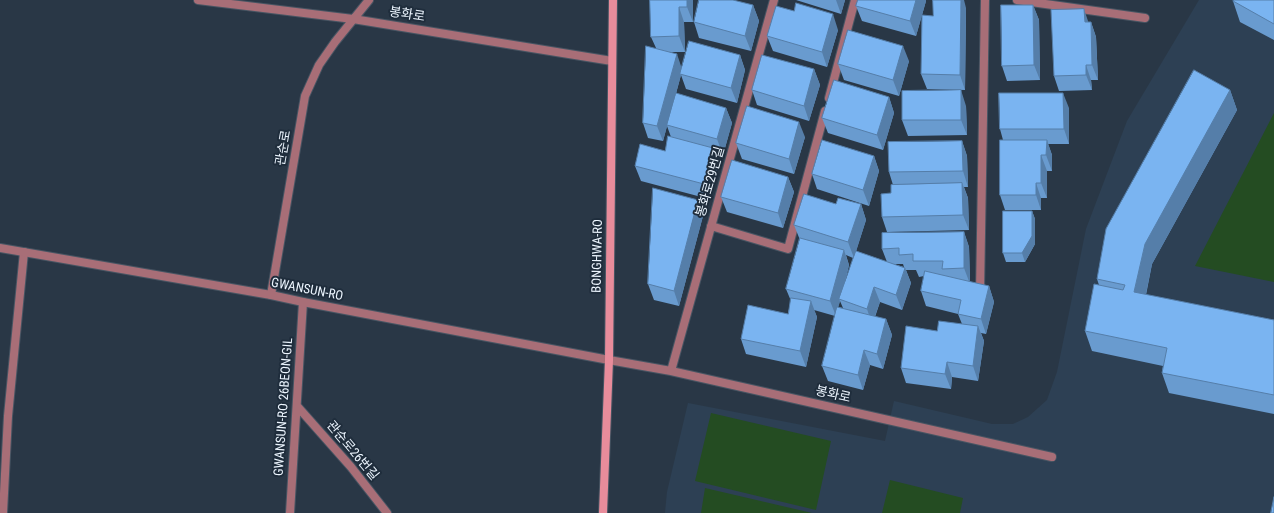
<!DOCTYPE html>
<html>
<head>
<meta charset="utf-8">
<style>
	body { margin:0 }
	canvas { display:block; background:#293746 }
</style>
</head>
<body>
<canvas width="1274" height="513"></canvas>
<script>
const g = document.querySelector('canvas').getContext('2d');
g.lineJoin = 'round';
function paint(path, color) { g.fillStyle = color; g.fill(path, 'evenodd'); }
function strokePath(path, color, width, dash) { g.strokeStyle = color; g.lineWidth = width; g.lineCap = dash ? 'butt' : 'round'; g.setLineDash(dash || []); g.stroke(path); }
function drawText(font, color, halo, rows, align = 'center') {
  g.font = font + ' "Roboto Condensed","Noto Sans KR",sans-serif'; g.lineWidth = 4; g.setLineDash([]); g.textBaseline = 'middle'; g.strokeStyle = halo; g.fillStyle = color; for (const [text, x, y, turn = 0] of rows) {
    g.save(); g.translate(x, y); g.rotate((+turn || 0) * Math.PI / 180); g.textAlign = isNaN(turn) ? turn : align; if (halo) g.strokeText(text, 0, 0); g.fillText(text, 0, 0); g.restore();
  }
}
const built = new Path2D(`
	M 1199,0 L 1274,0 L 1274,513 L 665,513 L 667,492 L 688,403 L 885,441 L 894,401 L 992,424 L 1013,424 L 1028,417 L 1047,400 L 1057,372 L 1086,229 L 1127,121 Z`);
const green = new Path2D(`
	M 1274,113 L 1274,282 L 1195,266 Z
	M 711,413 L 831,441 L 816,510 L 695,481 Z
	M 890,480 L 963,498 L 960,513 L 882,513 Z
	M 705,488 L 812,513 L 701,513 Z`);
const lane = new Path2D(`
	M 198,0 L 353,19 L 612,61
	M 1017,0 L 1145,18
	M 829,98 L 855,0
	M 711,226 L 788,249 L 825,111
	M 980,292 L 985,0
	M 271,295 L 305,96 L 319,65 L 335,42 L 369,0
	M 609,360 L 671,371 L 1052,457
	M 671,371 L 774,0
	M 297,406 L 351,467 L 387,513
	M 3,513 L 8,416 L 24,252
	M 290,513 L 303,302`);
const street = new Path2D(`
	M 0,248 L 271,295 L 303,302 L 609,360`);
const secondary = new Path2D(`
	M 603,513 L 609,360 L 613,0`);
const wall = new Path2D(`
	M 650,0 L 693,0 L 693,22 L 684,22 L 685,52 L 668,52 L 682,68 L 740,55 L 745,70 L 737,103 L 686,89 L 681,75 L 674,101 L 726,108 L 732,123 L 723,155 L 715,152 L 719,163 L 709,199 L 641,181 L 635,166 L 665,151 L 671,137 L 667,126 L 663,141 L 648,138 L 643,123 L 656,48 L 651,37 Z
	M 796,0 L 845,0 L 841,14 Z
	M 1274,0 L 1274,40 L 1240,22 L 1233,1 Z
	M 926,1 L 916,36 L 862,21 L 856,6 Z
	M 753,5 L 759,21 L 751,51 L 699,38 L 694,22 Z
	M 1033,5 L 1039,20 L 1040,80 L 1007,81 L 1002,66 Z
	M 966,8 L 965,90 L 927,89 L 921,74 L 933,16 Z
	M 1089,22 L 1091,22 L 1096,37 L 1098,80 L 1091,80 L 1092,90 L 1059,91 L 1054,76 Z
	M 838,30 L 827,67 L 773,51 L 767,36 Z
	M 909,61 L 899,96 L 844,80 L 838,64 Z
	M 814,69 L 820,85 L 809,121 L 757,105 L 752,90 Z
	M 1230,90 L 1237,110 L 1152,264 L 1146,295 L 1274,320 L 1274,414 L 1169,393 L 1162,373 L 1163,366 L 1092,351 L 1085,331 L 1099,285 L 1097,279 Z
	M 889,97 L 894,113 L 883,150 L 828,133 L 822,118 Z
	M 966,106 L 967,135 L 908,136 L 902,120 Z
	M 1069,108 L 1069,144 L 1048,144 L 1052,155 L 1052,171 L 1047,171 L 1047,198 L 1041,198 L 1041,210 L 1005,210 L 1000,195 L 1003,140 L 1000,129 Z
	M 805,137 L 794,174 L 742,159 L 736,143 Z
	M 962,141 L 967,156 L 968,187 L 964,187 L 968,198 L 969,230 L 887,232 L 882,217 L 891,193 L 893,185 L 889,172 Z
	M 874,156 L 879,171 L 869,206 L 817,189 L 812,174 Z
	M 788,177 L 794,192 L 783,228 L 727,212 L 721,197 Z
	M 836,204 L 861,204 L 866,220 L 856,251 L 887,262 L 882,249 L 964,232 L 969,247 L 970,282 L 989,286 L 994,302 L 986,334 L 981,333 L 984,341 L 978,381 L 952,377 L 951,389 L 906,383 L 901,368 L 937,331 L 962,324 L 958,314 L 926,306 L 921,291 L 924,276 L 919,277 L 916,270 L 906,270 L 911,283 L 902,310 L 880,302 L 875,317 L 886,319 L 892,335 L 883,369 L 870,365 L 863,390 L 828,381 L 822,366 L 835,316 L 814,310 L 817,317 L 806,367 L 746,354 L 741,339 L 788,314 L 791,301 L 786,289 L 800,240 L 794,225 ZM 846,255 L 853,258 L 844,287 L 849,265 ZM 893,264 L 903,264 L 904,267 ZM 840,301 L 843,308 L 838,307 Z
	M 1032,211 L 1035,219 L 1035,244 L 1025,262 L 1006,262 L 1003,253 Z
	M 703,216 L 679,306 L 654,300 L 648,284 Z`);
const shadedWall = new Path2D(`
	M 687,0 L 693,0 L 693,22 L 687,7 Z
	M 836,0 L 845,0 L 841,14 Z
	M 916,0 L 926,0 L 926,1 L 916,36 L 910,21 Z
	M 961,0 L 964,0 L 966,8 L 965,90 L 960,75 Z
	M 753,5 L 759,21 L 751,51 L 745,36 Z
	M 1033,5 L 1039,20 L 1040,80 L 1034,65 Z
	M 679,7 L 684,22 L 685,52 L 679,36 Z
	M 1084,9 L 1089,24 L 1085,22 Z
	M 833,14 L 838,30 L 827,67 L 822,52 Z
	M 1091,22 L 1096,37 L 1098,80 L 1092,65 Z
	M 903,46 L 909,61 L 899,96 L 893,80 Z
	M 677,54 L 682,69 L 680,74 L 681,75 L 663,141 L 657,126 Z
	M 740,55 L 745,70 L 737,103 L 731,88 Z
	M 1086,65 L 1091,80 L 1092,90 L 1086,75 Z
	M 814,69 L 820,85 L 809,121 L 804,106 Z
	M 961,90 L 966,106 L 967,135 L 961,120 Z
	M 1230,90 L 1237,110 L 1152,264 L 1142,313 L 1134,292 L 1145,244 Z
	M 1063,93 L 1069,108 L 1069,144 L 1064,129 Z
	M 889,97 L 894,113 L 883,150 L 877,135 Z
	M 726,108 L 732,123 L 723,155 L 717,139 Z
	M 799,122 L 805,137 L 794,174 L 789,159 Z
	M 1047,140 L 1052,155 L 1052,171 L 1046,155 Z
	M 962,141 L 967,156 L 968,187 L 963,171 Z
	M 713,148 L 719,163 L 709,199 L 704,184 Z
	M 1041,155 L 1047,171 L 1047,198 L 1041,183 Z
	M 874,156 L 879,171 L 869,206 L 863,190 Z
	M 788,177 L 794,192 L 783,228 L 778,213 Z
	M 962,183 L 968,198 L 969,230 L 963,215 Z
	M 1036,183 L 1041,198 L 1041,210 L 1036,195 Z
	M 698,200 L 703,216 L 679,306 L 674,291 Z
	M 861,204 L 866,220 L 854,258 L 848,242 Z
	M 1032,211 L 1035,219 L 1035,244 L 1025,262 L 1022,253 Z
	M 964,232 L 969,247 L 970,284 L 964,268 Z
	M 844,250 L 849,265 L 840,300 L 839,299 L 840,301 L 836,316 L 830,301 Z
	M 905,268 L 911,283 L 902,310 L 896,295 Z
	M 989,286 L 994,302 L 986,334 L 981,319 Z
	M 874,287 L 880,302 L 872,324 L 867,309 Z
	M 811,301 L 817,317 L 806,367 L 800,351 Z
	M 886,319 L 892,335 L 883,369 L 877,354 Z
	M 978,326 L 984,341 L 978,381 L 973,366 Z
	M 864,350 L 870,365 L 863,390 L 858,375 Z
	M 947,362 L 952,377 L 951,389 L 945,374 Z`);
const building = new Path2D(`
	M 650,0 L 687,0 L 687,7 L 679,7 L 679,36 L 651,37 Z
	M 699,0 L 733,0 L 753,5 L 745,36 L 694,22 Z
	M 858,0 L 916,0 L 910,21 L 856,6 Z
	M 933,0 L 961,0 L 960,75 L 921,74 L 922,15 L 933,16 Z
	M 1234,0 L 1274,0 L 1274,24 L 1233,1 Z
	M 796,3 L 833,14 L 822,52 L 767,36 L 776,6 L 794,11 Z
	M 1001,5 L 1033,5 L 1034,65 L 1002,66 Z
	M 1084,9 L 1085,22 L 1091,22 L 1092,65 L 1086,65 L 1086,75 L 1054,76 L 1051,10 Z
	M 848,30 L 903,46 L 893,80 L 838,64 Z
	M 689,41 L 740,55 L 731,88 L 680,74 Z
	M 646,46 L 677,54 L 657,126 L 643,123 Z
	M 762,55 L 814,69 L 804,106 L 752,90 Z
	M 1194,70 L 1230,90 L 1145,244 L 1134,292 L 1274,320 L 1274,395 L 1162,373 L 1167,348 L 1085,331 L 1094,284 L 1123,290 L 1125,285 L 1097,279 L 1106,229 Z
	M 834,80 L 889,97 L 877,135 L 822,118 Z
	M 961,90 L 961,120 L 902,120 L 902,91 Z
	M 676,93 L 726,108 L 717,139 L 667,125 Z
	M 999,93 L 1063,93 L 1064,129 L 1000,129 Z
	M 747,106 L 799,122 L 789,159 L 736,143 Z
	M 668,136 L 713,148 L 704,184 L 635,166 L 640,144 L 665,151 Z
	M 822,140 L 874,156 L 863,190 L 812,174 Z
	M 1000,140 L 1047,140 L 1046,155 L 1041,155 L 1041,183 L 1036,183 L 1036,195 L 1000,195 Z
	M 962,141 L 963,171 L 889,172 L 888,142 Z
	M 732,160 L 788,177 L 778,213 L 721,197 Z
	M 962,183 L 963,215 L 882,217 L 881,194 L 891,193 L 891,185 Z
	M 653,188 L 698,200 L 674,291 L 648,284 Z
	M 804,194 L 836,204 L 838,198 L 861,204 L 848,242 L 794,225 Z
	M 1003,211 L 1032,211 L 1032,236 L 1022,253 L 1003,253 Z
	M 964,232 L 964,268 L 942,269 L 943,261 L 913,261 L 913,254 L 899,255 L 899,248 L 882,249 L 882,233 Z
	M 800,238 L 844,250 L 830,301 L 786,289 Z
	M 856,251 L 905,268 L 896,295 L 874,287 L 867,309 L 839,299 Z
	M 925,271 L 989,286 L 981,319 L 958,314 L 961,300 L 921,291 Z
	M 791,298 L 811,301 L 800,351 L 741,339 L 748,305 L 788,314 Z
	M 837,307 L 886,319 L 877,354 L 864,350 L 858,375 L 822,366 Z
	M 939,321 L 978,326 L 973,366 L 947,362 L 945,374 L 901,368 L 906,326 L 937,331 Z
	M 1274,497 L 1274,513 L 1271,513 Z`);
const streetNames = [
	["봉화로",407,15,9],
	["관순로",284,148,-80],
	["봉화로29번길",711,182,-74],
	["BONGHWA-RO",598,256,-89],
	["GWANSUN-RO",307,290,11],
	["봉화로",833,395,13],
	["GWANSUN-RO 26BEON-GIL",284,407,-86],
	["관순로26번길",352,451,50]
];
paint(built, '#2d4054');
paint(green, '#244c22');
strokePath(lane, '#485563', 10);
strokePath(street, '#485563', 10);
strokePath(secondary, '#485563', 10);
strokePath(lane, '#a86e77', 8);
strokePath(street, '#a86e77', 8);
strokePath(secondary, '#e88c9b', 8);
paint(wall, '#699bcf');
paint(shadedWall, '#557ea9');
paint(building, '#7ab4f1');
strokePath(building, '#557ea9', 1);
drawText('13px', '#ecf5fe', '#1f2d3c', streetNames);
</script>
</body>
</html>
